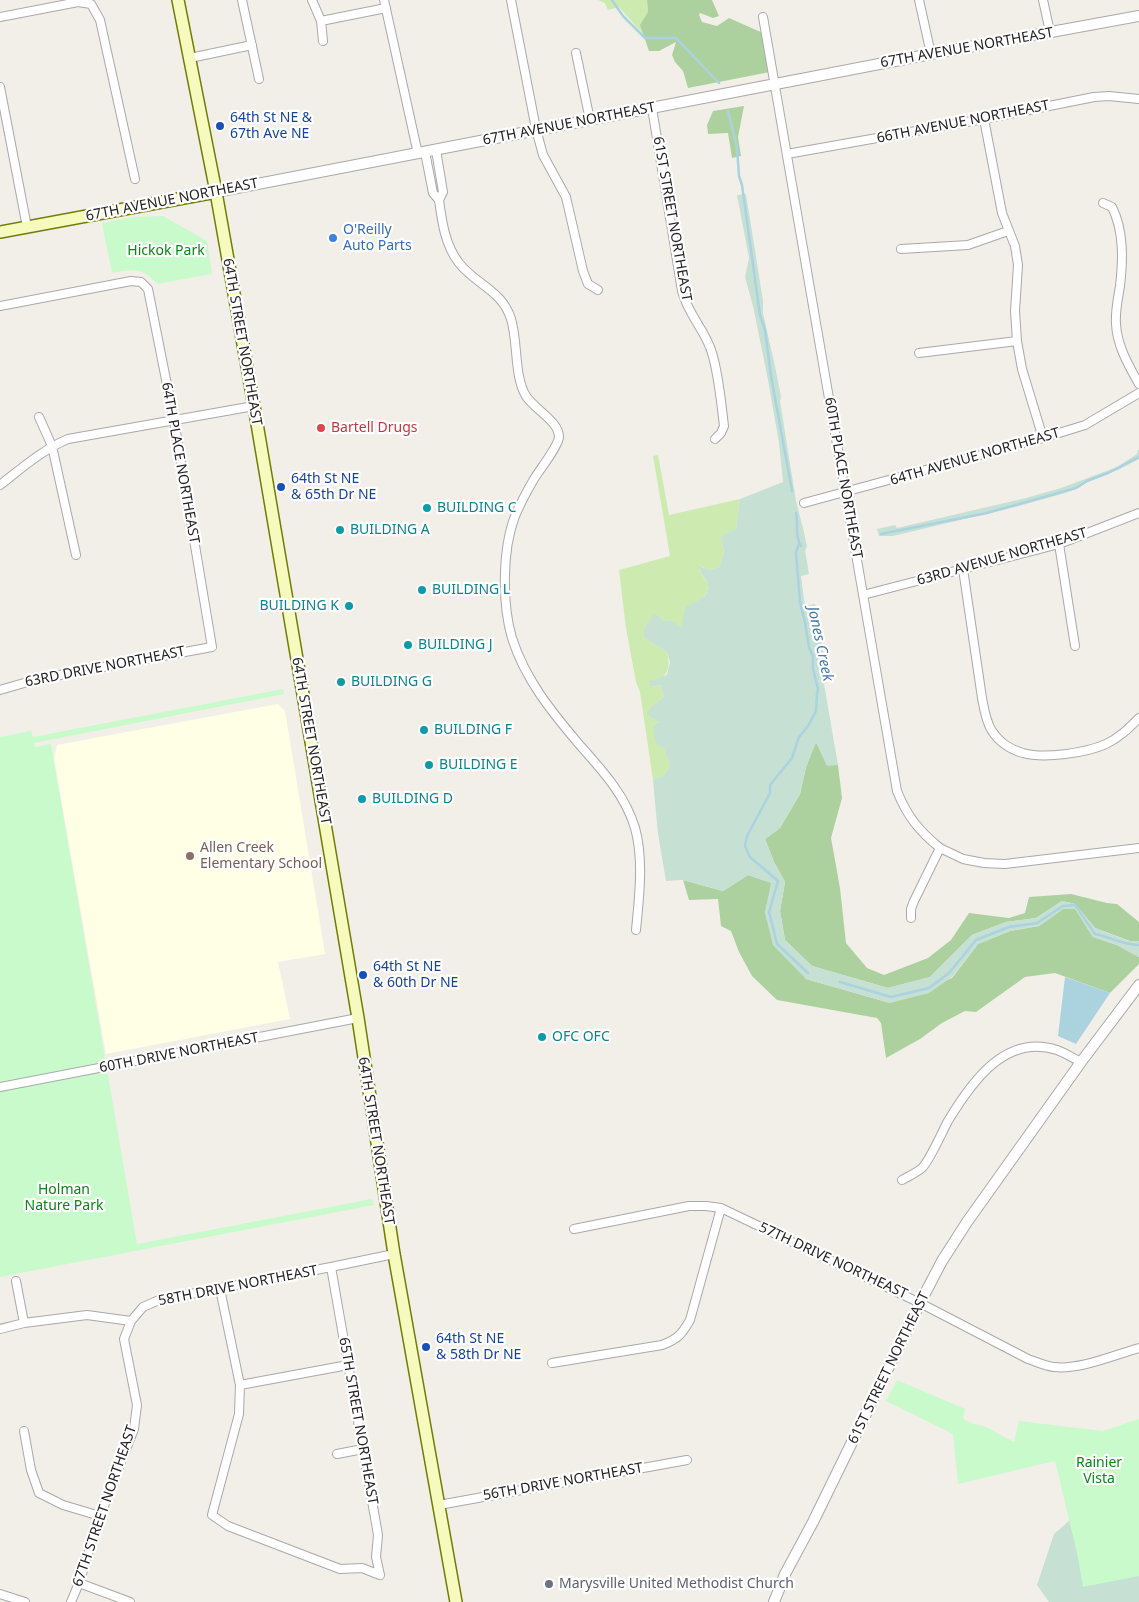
<!DOCTYPE html>
<html>
<head>
<meta charset="utf-8">
<style>
	body { margin:0 }
	canvas { display:block; background:#f2efe9 }
</style>
</head>
<body>
<canvas width="1139" height="1602"></canvas>
<script>
const g = document.querySelector('canvas').getContext('2d');
g.lineJoin = 'round';
function paint(path, color) { g.fillStyle = color; g.fill(path, 'evenodd'); }
function strokePath(path, color, width, dash) { g.strokeStyle = color; g.lineWidth = width; g.lineCap = dash ? 'butt' : 'round'; g.setLineDash(dash || []); g.stroke(path); }
function drawText(font, color, halo, rows, align = 'center') {
  g.font = font + ' "Noto Sans",sans-serif'; g.lineWidth = 4.5; g.setLineDash([]); g.textBaseline = 'middle'; g.strokeStyle = halo; g.fillStyle = color; for (const [text, x, y, turn = 0] of rows) {
    g.save(); g.translate(x, y); g.rotate((+turn || 0) * Math.PI / 180); g.textAlign = isNaN(turn) ? turn : align; if (halo) g.strokeText(text, 0, 0); g.fillText(text, 0, 0); g.restore();
  }
}
const education = new Path2D(`
	M 278,704 L 285,711 L 325,954 L 278,962 L 290,1019 L 106,1054 L 54,759 L 57,745 Z`);
const grass = new Path2D(`
	M 598,0 L 647,0 L 648,12 L 641,25 L 643,34 L 619,7 L 608,10 L 605,3 Z
	M 658,455 L 669,515 L 740,499 L 736,529 L 721,536 L 724,553 L 719,567 L 710,570 L 700,566 L 699,570 L 708,584 L 708,591 L 681,629 L 671,620 L 664,621 L 659,616 L 644,638 L 667,652 C 672,672 665,676 651,687 L 661,685 L 664,697 L 653,705 C 660,725 663,746 670,766 L 663,776 L 653,780 L 640,692 L 636,682 L 626,628 L 619,570 L 670,556 L 653,456 Z`);
const forest = new Path2D(`
	M 647,0 L 712,0 L 719,16 L 713,18 L 700,13 L 699,15 L 702,22 L 717,26 L 729,18 L 763,33 L 775,71 L 688,88 L 683,71 L 675,62 L 672,55 L 676,42 L 659,51 L 649,51 L 640,25 L 648,12 Z
	M 744,106 L 738,137 L 741,156 L 732,158 L 728,133 L 708,134 L 707,125 L 713,111 Z
	M 816,742 L 827,765 L 838,765 L 842,798 L 831,838 L 840,888 L 846,943 L 867,968 L 884,975 L 928,958 L 951,940 L 969,913 L 1009,918 L 1025,913 L 1029,897 L 1071,894 L 1107,903 L 1117,904 L 1139,922 L 1139,941 L 1130,941 L 1095,928 L 1075,904 L 1062,901 L 1036,918 L 1006,922 L 972,935 L 930,977 L 888,988 L 812,966 L 785,940 L 780,911 L 785,882 L 774,862 L 765,839 L 780,828 L 800,794 L 806,767 Z
	M 748,875 L 772,883 L 765,913 L 806,979 L 890,1003 L 952,978 L 978,944 L 1010,931 L 1039,926 L 1063,909 L 1075,908 L 1093,937 L 1117,945 L 1139,957 L 1139,964 L 1110,993 L 1055,973 L 1025,977 L 976,1012 L 965,1011 L 942,1023 L 920,1039 L 886,1058 L 881,1023 L 877,1018 L 777,1000 L 752,976 L 739,952 L 731,931 L 721,926 L 718,899 L 689,900 L 683,880 L 723,891 Z`);
const wetland = new Path2D(`
	M 746,194 L 763,301 L 763,313 L 776,371 L 781,397 L 780,401 L 796,501 L 804,532 L 807,547 L 805,550 L 809,574 L 801,576 L 805,606 L 815,604 L 824,656 L 822,657 L 826,683 L 824,684 L 838,765 L 827,766 L 816,742 L 806,767 L 800,794 L 780,828 L 765,839 L 774,862 L 785,882 L 780,911 L 785,940 L 812,966 L 888,988 L 930,977 L 972,935 L 1006,922 L 1036,918 L 1062,901 L 1075,904 L 1095,928 L 1129,941 L 1139,941 L 1139,957 L 1117,945 L 1093,937 L 1075,909 L 1063,909 L 1039,926 L 1010,931 L 978,944 L 952,977 L 929,993 L 890,1003 L 806,979 L 773,945 L 765,913 L 771,883 L 748,875 L 723,891 L 683,880 L 666,881 L 658,834 L 653,780 L 663,776 L 670,766 L 664,748 L 656,743 L 653,727 L 659,722 L 647,714 L 653,705 L 664,697 L 661,685 L 651,687 L 649,681 L 667,675 L 670,662 L 667,652 L 644,638 L 644,628 L 654,614 L 659,616 L 664,621 L 671,620 L 681,628 L 686,606 C 694,603 711,597 708,585 C 706,577 699,574 699,566 L 710,570 L 719,567 L 724,553 L 721,536 L 736,529 L 740,499 L 783,482 L 779,443 L 768,380 L 753,306 L 745,277 L 749,258 L 737,195 Z
	M 1138,450 L 1139,450 L 1139,459 L 1118,470 L 1087,482 L 1080,487 L 1065,493 L 1019,506 L 893,536 L 879,536 L 877,529 L 895,525 L 897,528 L 1026,498 L 1061,488 L 1117,467 L 1137,454 Z
	M 1139,1460 L 1139,1602 L 1049,1602 L 1037,1585 L 1054,1534 Z`);
const park = new Path2D(`
	M 163,216 L 207,241 L 212,274 L 157,284 C 144,267 130,269 112,273 L 102,223 L 133,217 Z
	M 283,689 L 284,694 L 34,743 L 35,747 L 51,744 L 137,1244 L 372,1199 L 374,1205 L 0,1277 L 0,737 L 31,731 L 33,737 Z
	M 897,1380 L 965,1409 L 963,1419 L 974,1424 L 984,1426 L 1014,1442 L 1019,1421 L 1103,1431 L 1139,1419 L 1139,1576 L 1083,1587 L 1077,1553 L 1055,1461 L 958,1484 L 953,1434 L 886,1401 Z`);
const water = new Path2D(`
	M 1065,977 L 1110,993 L 1076,1044 L 1058,1036 Z`);
const stream = new Path2D(`
	M 612,0 L 623,16 L 645,38 L 676,38 L 719,83
	M 728,111 L 737,148 L 739,176 L 742,185 L 760,315 L 765,330 L 771,376 L 792,491
	M 796,513 C 799,525 794,534 801,546
	M 881,534 L 987,513 L 1076,488 L 1087,481 L 1108,473 L 1139,457
	M 799,544 L 796,552 L 800,602 L 805,622 L 809,647 L 813,656 L 813,669 L 818,689 L 817,694 L 816,711 L 808,726 L 799,737 L 792,758 L 770,785 L 770,793 L 747,836 L 745,846 L 750,857 L 778,881 L 769,912 L 777,944 L 808,973
	M 840,982 L 891,997 L 929,988 L 949,973 L 976,940 L 1009,927 L 1037,923 L 1063,906 L 1075,905 L 1095,934 C 1111,937 1122,945 1139,945`);
const minor = new Path2D(`
	M 242,0 L 259,79
	M 312,0 L 321,21 L 323,41
	M 384,0 L 418,154
	M 511,0 L 536,129 L 543,155 L 566,197 L 583,271 L 588,284 L 598,290
	M 919,0 L 931,54
	M 1043,0 L 1050,32
	M 0,17 L 78,2 L 91,4 L 100,20 L 135,179
	M 763,17 L 897,791 C 907,816 919,831 940,848 L 914,901 L 911,909 L 911,918
	M 321,21 L 386,8
	M 576,53 L 590,120
	M 190,58 L 252,45
	M 0,87 L 27,227
	M 652,108 L 682,291 C 688,315 706,331 712,353 C 719,376 721,402 724,426 L 721,433 L 715,439
	M 984,119 L 1002,213 L 1015,246 L 1018,265 L 1015,311 L 1017,341 L 1022,369 L 1043,438
	M 425,152 L 433,193 L 439,200 L 443,192 L 436,150
	M 787,154 L 984,119 L 1094,97 L 1109,96 L 1139,99
	M 439,200 C 442,222 445,245 459,263 C 475,284 502,290 511,319 C 518,341 514,377 526,396 C 534,409 559,421 559,437 C 558,447 540,469 534,479 C 527,491 520,504 515,516 C 502,550 502,604 512,638 C 525,679 551,711 578,743 C 600,768 625,794 635,828 C 644,859 639,899 636,930
	M 1103,203 L 1112,207 C 1124,231 1123,260 1120,286 C 1118,299 1115,311 1116,324 C 1117,346 1129,366 1139,384
	M 901,249 L 968,245 L 1008,231
	M 0,306 L 131,281 L 141,282 L 148,289 L 174,420 L 212,647 L 38,679 L 0,690
	M 919,353 L 1017,341
	M 39,417 L 52,446 L 76,555
	M 0,485 C 22,468 42,450 68,439 L 254,406
	M 804,503 L 1043,438 L 1085,425 L 1139,393
	M 1059,544 L 1075,646
	M 963,569 L 982,698 C 984,709 986,722 992,731 C 999,742 1011,750 1023,753 C 1044,759 1086,753 1106,744 C 1119,738 1129,728 1139,718
	M 863,595 L 1059,544 L 1139,513
	M 940,848 L 963,859 L 984,863 L 1005,864 L 1139,848
	M 0,1087 L 358,1018
	M 902,1180 C 909,1176 916,1173 922,1168 C 930,1160 942,1132 948,1121 C 971,1083 1005,1033 1057,1050 C 1065,1053 1073,1058 1081,1062
	M 574,1229 L 689,1206 L 706,1206 L 721,1208 L 920,1303 L 1028,1359 C 1037,1362 1045,1366 1054,1367 C 1080,1370 1114,1355 1139,1348
	M 331,1267 L 378,1535 L 376,1557 L 380,1575
	M 16,1281 L 24,1323
	M 220,1289 L 240,1385 L 239,1414 L 212,1515 L 228,1526 L 340,1569 L 362,1568 L 380,1575
	M 0,1329 L 24,1323 L 87,1315 L 131,1321 L 143,1307 L 159,1300 L 331,1267 L 394,1254
	M 552,1363 L 662,1345 C 678,1339 682,1334 690,1320 L 721,1208
	M 240,1385 L 348,1365
	M 24,1431 L 31,1470 L 39,1493 L 63,1505 L 100,1516
	M 337,1454 L 363,1449
	M 439,1505 L 687,1460
	M 79,1583 L 130,1602
	M 0,1594 L 25,1602
	M 71,1602 L 79,1583 L 100,1516 L 134,1429 L 137,1405 L 124,1339 L 131,1321`);
const tertiary = new Path2D(`
	M 216,192 L 931,54 L 1139,16
	M 774,1602 L 785,1574 L 813,1522 L 920,1303 L 942,1261 L 967,1222 L 1081,1062 L 1139,985`);
const secondary = new Path2D(`
	M 178,0 L 216,192 L 254,406 L 358,1018 L 394,1254 L 456,1602
	M 0,232 L 216,192`);
const markers = [
	[220,126,5,"#1a4fb4"],
	[333,238,5,"#3f7fe0"],
	[321,428,5,"#e0444e"],
	[281,487,5,"#1a4fb4"],
	[427,508,5,"#0f9aa8"],
	[340,530,5,"#0f9aa8"],
	[422,590,5,"#0f9aa8"],
	[349,606,5,"#0f9aa8"],
	[408,645,5,"#0f9aa8"],
	[341,682,5,"#0f9aa8"],
	[424,730,5,"#0f9aa8"],
	[429,765,5,"#0f9aa8"],
	[362,799,5,"#0f9aa8"],
	[190,856,5,"#8d6e63"],
	[363,975,5,"#1a4fb4"],
	[542,1037,5,"#0f9aa8"],
	[426,1347,5,"#1a4fb4"],
	[549,1584,5,"#6b7280"]
];
const streetNames = [
	["67TH AVENUE NORTHEAST",967,48,-10],
	["66TH AVENUE NORTHEAST",963,122,-11],
	["67TH AVENUE NORTHEAST",569,124,-11],
	["67TH AVENUE NORTHEAST",172,200,-11],
	["61ST STREET NORTHEAST",672,219,80],
	["64TH STREET NORTHEAST",242,342,80],
	["64TH AVENUE NORTHEAST",975,457,-16],
	["64TH PLACE NORTHEAST",180,463,80],
	["60TH PLACE NORTHEAST",843,478,80],
	["63RD AVENUE NORTHEAST",1002,557,-16],
	["63RD DRIVE NORTHEAST",105,667,-11],
	["64TH STREET NORTHEAST",311,741,80],
	["60TH DRIVE NORTHEAST",179,1053,-11],
	["64TH STREET NORTHEAST",376,1141,81],
	["57TH DRIVE NORTHEAST",833,1261,25],
	["58TH DRIVE NORTHEAST",238,1286,-11],
	["61ST STREET NORTHEAST",889,1368,-64],
	["65TH STREET NORTHEAST",358,1421,80],
	["56TH DRIVE NORTHEAST",563,1482,-10],
	["67TH STREET NORTHEAST",105,1506,-71]
];
const transitNames = [
	["64th St NE &",230,118],
	["67th Ave NE",230,134],
	["64th St NE",291,479],
	["& 65th Dr NE",291,495],
	["64th St NE",373,967],
	["& 60th Dr NE",373,983],
	["64th St NE",436,1339],
	["& 58th Dr NE",436,1355]
];
const shopNames = [
	["O'Reilly",343,230],
	["Auto Parts",343,246]
];
const parkNames = [
	["Hickok Park",166,251],
	["Holman",64,1190],
	["Nature Park",64,1206],
	["Rainier",1099,1463],
	["Vista",1099,1479]
];
const healthNames = [
	["Bartell Drugs",331,428]
];
const cultureNames = [
	["BUILDING C",437,508],
	["BUILDING A",350,530],
	["BUILDING L",432,590],
	["BUILDING K",339,606,"right"],
	["BUILDING J",418,645],
	["BUILDING G",351,682],
	["BUILDING F",434,730],
	["BUILDING E",439,765],
	["BUILDING D",372,799],
	["OFC OFC",552,1037]
];
const educationNames = [
	["Allen Creek",200,848],
	["Elementary School",200,864]
];
const worshipNames = [
	["Marysville United Methodist Church",559,1584]
];
const waterNames = [
	["Jones Creek",820,644,78]
];
paint(education, '#ffffe5');
paint(grass, '#cdebb0');
paint(forest, '#add19e');
paint(wetland, '#c6e0d4');
paint(park, '#c8facc');
paint(water, '#aad3df');
strokePath(stream, '#aad3df', 2.5);
strokePath(minor, '#a9a9a9', 10);
strokePath(tertiary, '#a9a9a9', 12);
strokePath(secondary, '#707d05', 14);
strokePath(minor, '#fff', 8);
strokePath(tertiary, '#fff', 10);
strokePath(secondary, '#f7fabf', 11);
for (const [x, y, r, color] of markers) { const dot = new Path2D(); dot.arc(x, y, r, 0, 2 * Math.PI); g.fillStyle = color; g.fill(dot); strokePath(dot, '#fff', 2); }
drawText('14px', '#222', '#fff', streetNames);
drawText('14px', '#164399', '#fff', transitNames, 'left');
drawText('14px', '#366cbe', '#fff', shopNames, 'left');
drawText('14px', '#0c8416', '#fff', parkNames);
drawText('14px', '#be3a42', '#fff', healthNames, 'left');
drawText('14px', '#0d838f', '#fff', cultureNames, 'left');
drawText('14px', '#785e54', '#fff', educationNames, 'left');
drawText('14px', '#5b616d', '#fff', worshipNames, 'left');
drawText('italic 15px', '#4a7aab', '#fff', waterNames);
</script>
</body>
</html>
